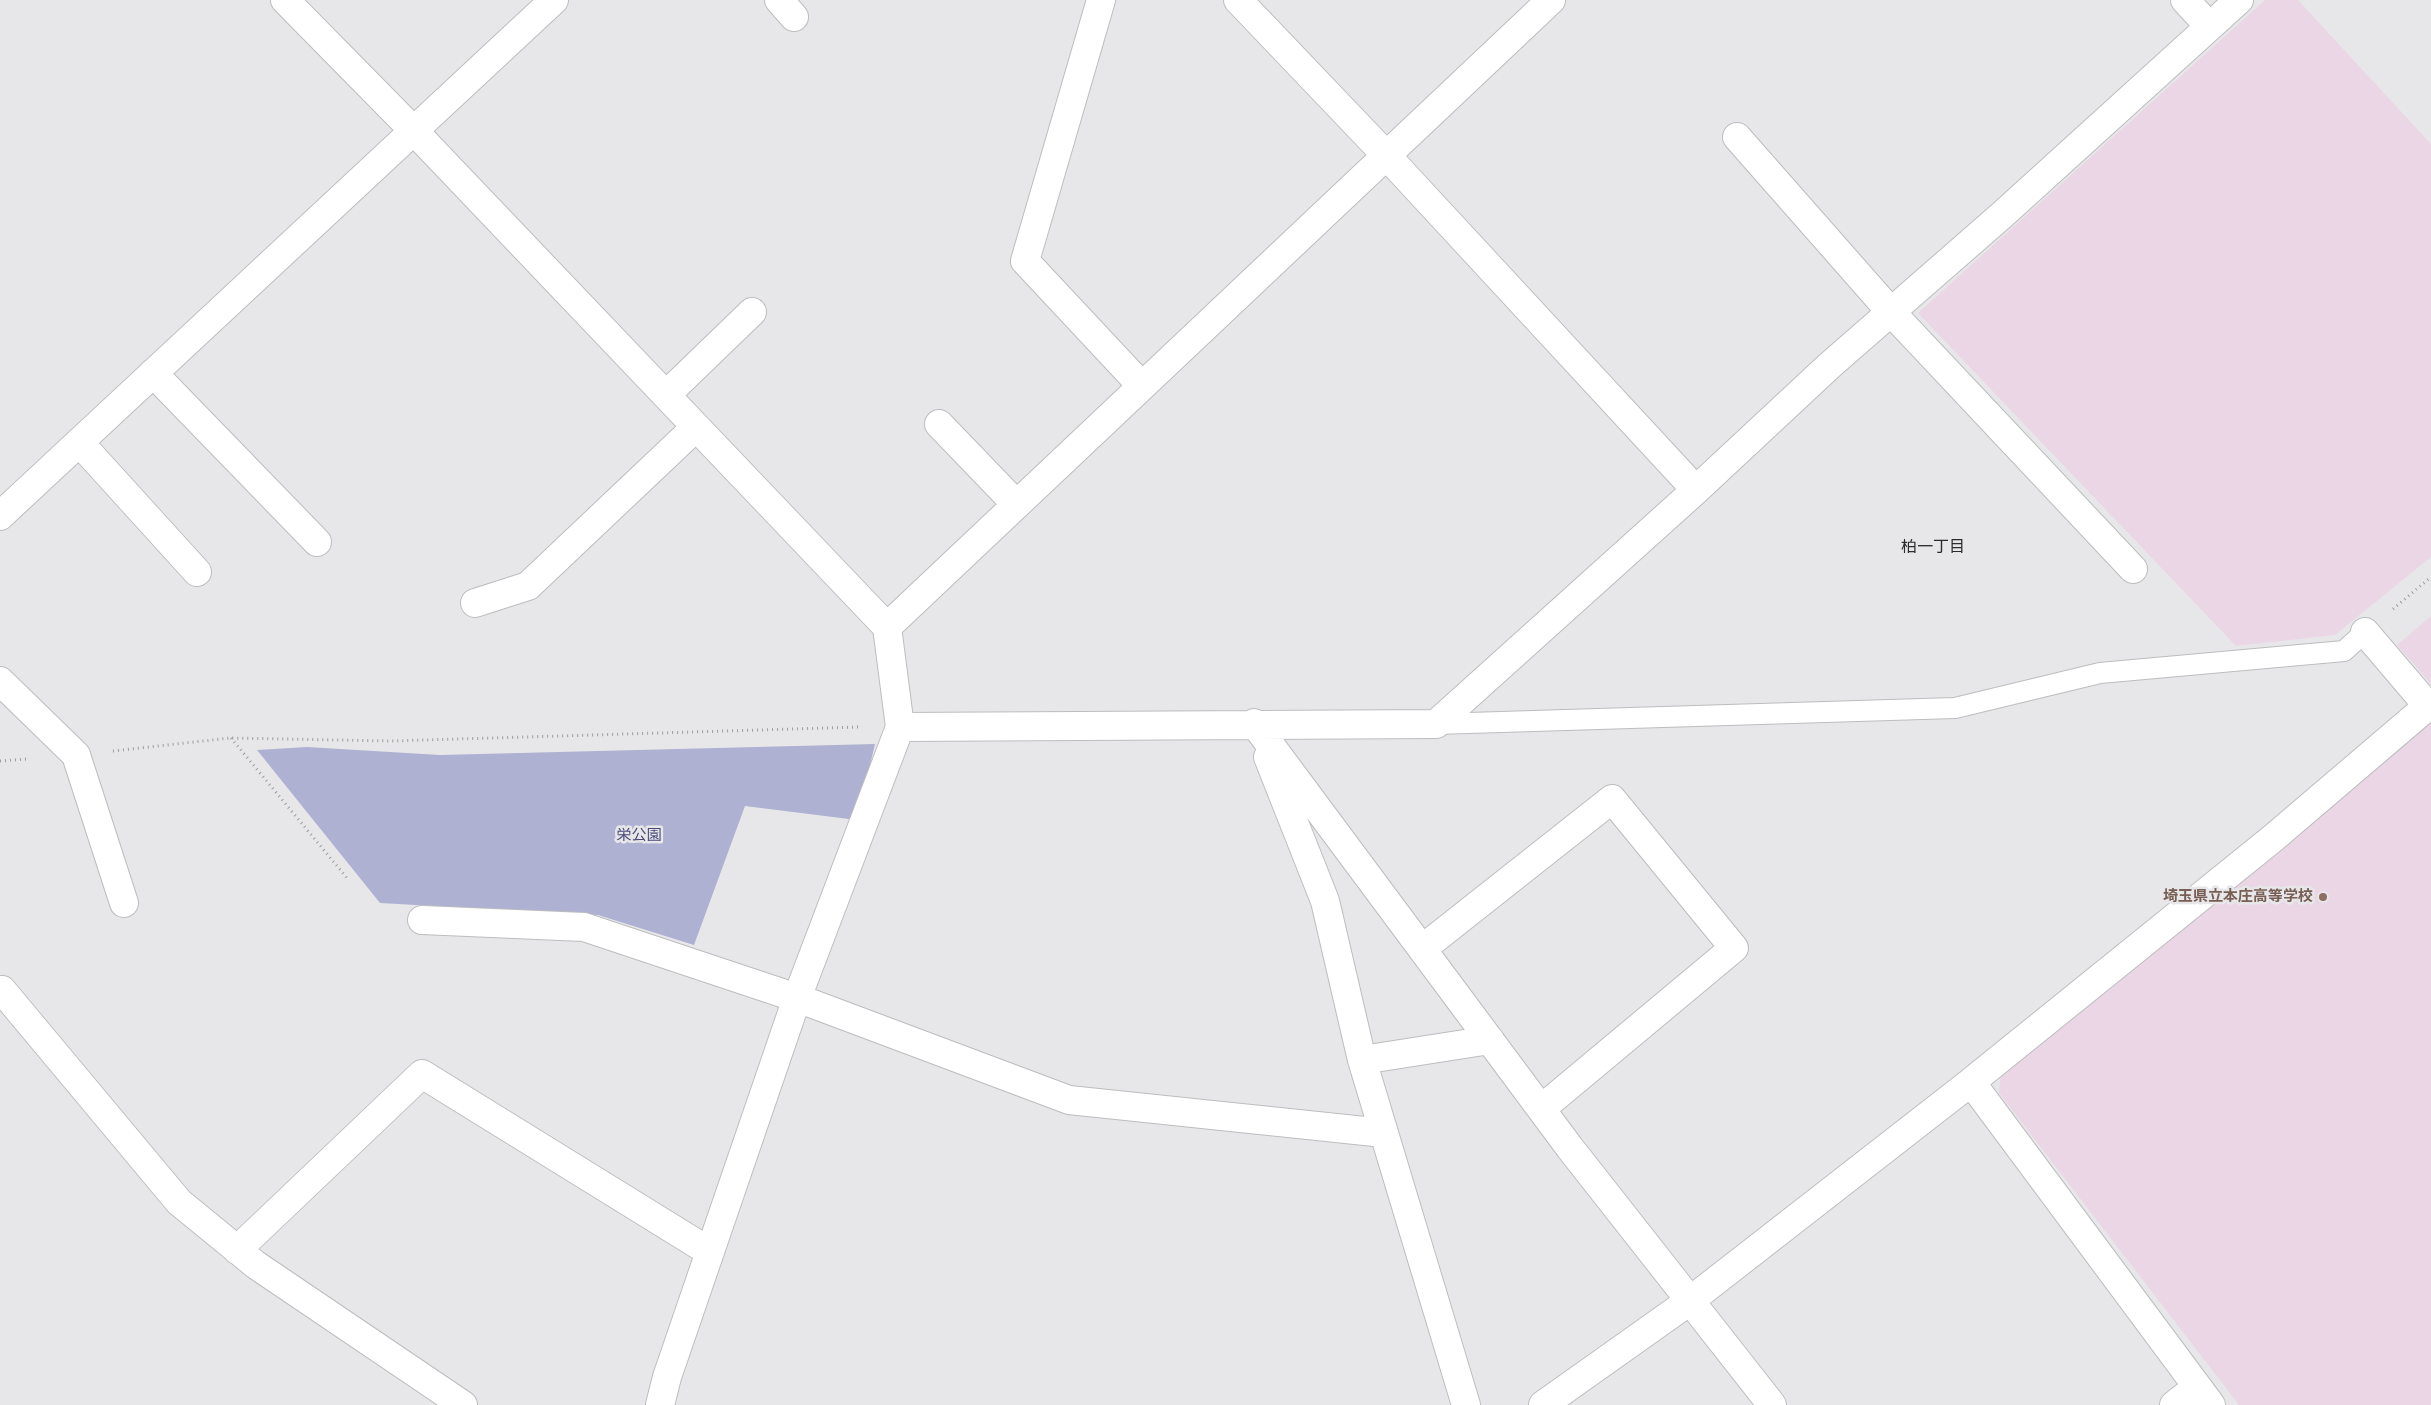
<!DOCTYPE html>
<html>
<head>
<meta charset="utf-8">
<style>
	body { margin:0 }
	canvas { display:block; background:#e7e7e9 }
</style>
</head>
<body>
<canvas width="2431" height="1405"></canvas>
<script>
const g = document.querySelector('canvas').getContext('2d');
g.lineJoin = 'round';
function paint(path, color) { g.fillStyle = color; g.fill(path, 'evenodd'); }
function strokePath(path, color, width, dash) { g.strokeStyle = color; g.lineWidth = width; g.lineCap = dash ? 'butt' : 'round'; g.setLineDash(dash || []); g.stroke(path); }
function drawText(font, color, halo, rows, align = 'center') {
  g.font = font + ' "PT Sans Narrow","Noto Sans JP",sans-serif'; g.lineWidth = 5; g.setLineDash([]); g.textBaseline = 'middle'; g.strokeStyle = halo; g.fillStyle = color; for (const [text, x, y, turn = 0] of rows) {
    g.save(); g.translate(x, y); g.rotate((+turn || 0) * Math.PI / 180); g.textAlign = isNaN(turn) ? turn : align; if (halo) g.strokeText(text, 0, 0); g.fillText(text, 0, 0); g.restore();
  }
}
const education = new Path2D(`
	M 2265,0 L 2298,0 L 2431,144 L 2431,557 L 2335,635 L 2236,646 L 1918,313 Z
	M 2431,616 L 2431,684 L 2397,645 Z
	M 2431,717 L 2431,1405 L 2239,1405 L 1999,1093 L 2000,1078 Z`);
const green = new Path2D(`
	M 875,744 L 857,820 L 745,806 L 694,945 L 598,915 L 380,903 L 257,750 L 307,747 L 440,755 Z`);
const path = new Path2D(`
	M 2393,609 L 2431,577
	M 231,738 L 347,878
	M 113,751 L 230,738 L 391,741 L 860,727
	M 0,761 L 27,759`);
const service = new Path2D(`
	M 1436,724 L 1955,708 L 2100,673 L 2344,651 L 2365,632`);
const minor = new Path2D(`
	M 285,0 L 414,131 L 887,627 L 900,727 L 797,998 L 667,1377 L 660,1405
	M 779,0 L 794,17
	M 1101,0 L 1025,261 L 1141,385
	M 1238,0 L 1385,154 L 1696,490
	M 2185,0 L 2209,26
	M 1737,137 L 1891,312 L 2133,569
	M 153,373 L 317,542
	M 666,395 L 752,312
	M 939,424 L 1016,504
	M 79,442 L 197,572
	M 0,516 L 554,0
	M 475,603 L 528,586 L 696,427
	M 887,627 L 1551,0
	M 0,681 L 76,755 L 124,903
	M 1254,723 L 1570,1148 L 1772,1405
	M 900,727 L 1436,724 L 1696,490 L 1829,366 L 2002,215 L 2239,0
	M 1268,757 L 1325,901 L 1362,1060 L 1466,1405
	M 422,920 L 584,927 L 797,998 L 1069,1100 L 1384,1133
	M 1422,949 L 1612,799 L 1734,948 L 1541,1109
	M 2,990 L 179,1202 L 256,1265 L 463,1405
	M 1362,1060 L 1490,1040
	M 1971,1082 L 2272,839 L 2428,706 L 2365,632
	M 237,1250 L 422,1074 L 710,1252
	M 1543,1405 L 1691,1300 L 1971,1082 L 2211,1405
	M 2174,1405 L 2197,1387`);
const markers = [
	[2323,897,5,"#8d6e63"]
];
const parkNames = [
	["栄公園",639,836]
];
const educationNames = [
	["埼玉県立本庄高等学校",2313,897]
];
const neighbourhoodNames = [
	["柏一丁目",1933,547]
];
paint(education, '#ebd6e6');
paint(green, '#aeb1d2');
strokePath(service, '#bcbdbf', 22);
strokePath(minor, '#bcbdbf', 30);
strokePath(path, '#9d9d9f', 3, [1, 4]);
strokePath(service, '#fff', 20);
strokePath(minor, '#fff', 28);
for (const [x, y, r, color] of markers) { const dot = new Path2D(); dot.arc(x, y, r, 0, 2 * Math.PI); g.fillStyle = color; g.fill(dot); strokePath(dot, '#e7e7e9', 2); }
drawText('15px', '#484978', '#e7e7e9', parkNames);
drawText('bold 15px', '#785e54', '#e7e7e9', educationNames, 'right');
drawText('16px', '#2b2b2c', '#e7e7e9', neighbourhoodNames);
</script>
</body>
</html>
